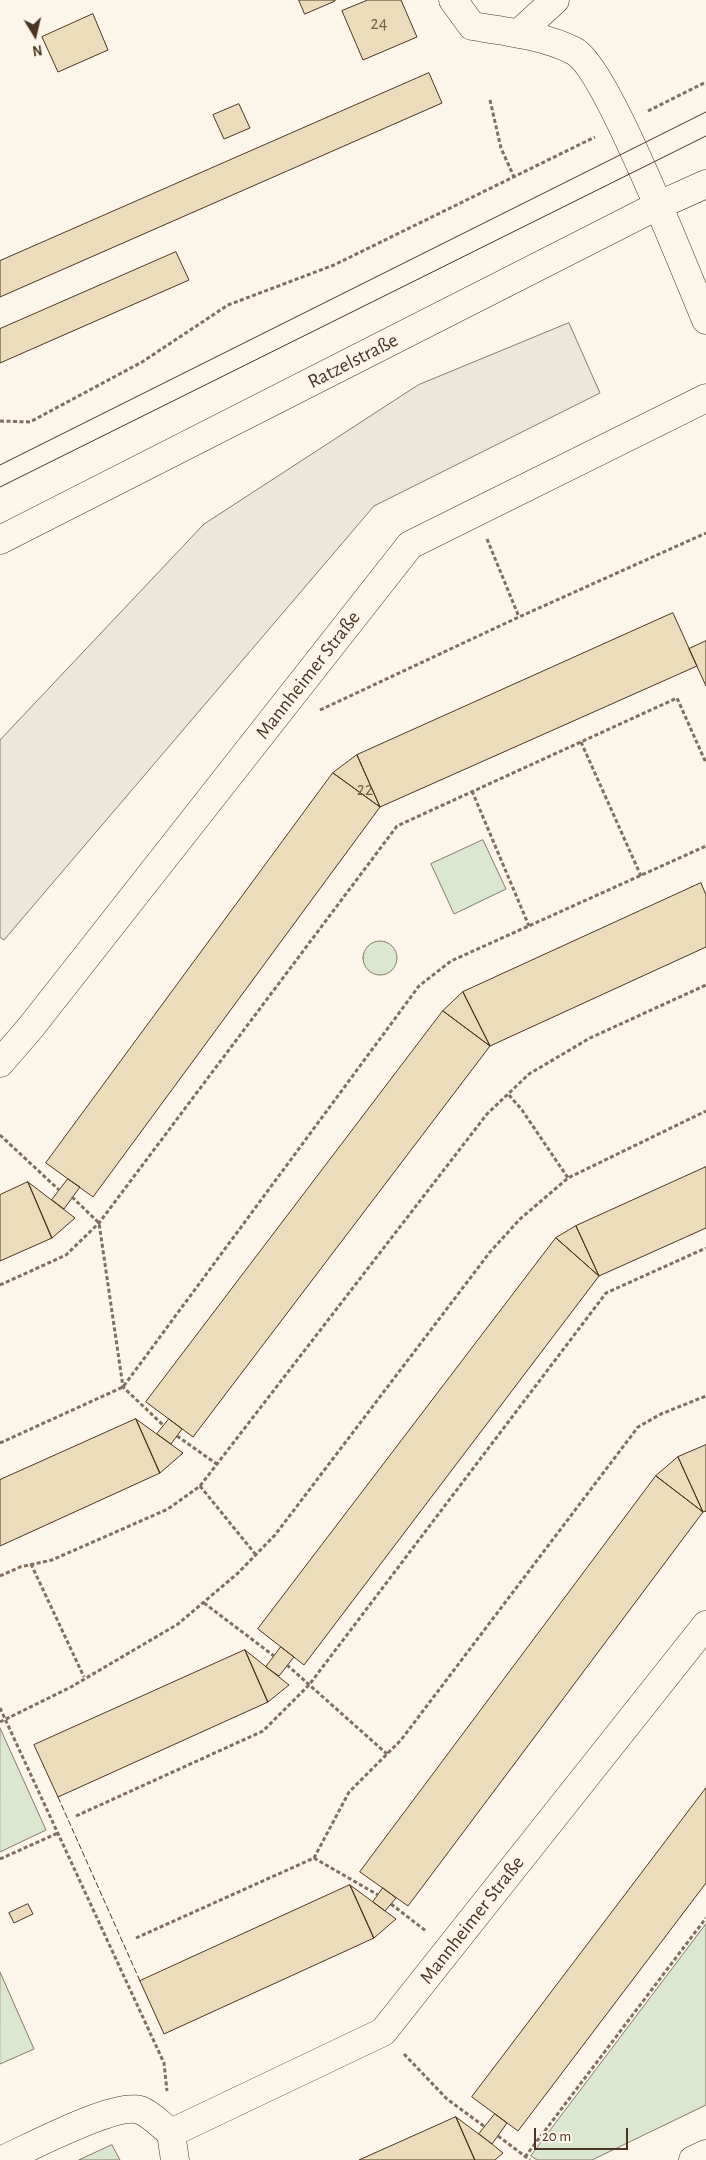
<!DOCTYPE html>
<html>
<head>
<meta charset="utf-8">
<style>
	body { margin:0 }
	#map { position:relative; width:706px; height:2160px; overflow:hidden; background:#fbf6e9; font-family:"Alegreya Sans",sans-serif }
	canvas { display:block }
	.north { position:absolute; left:10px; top:10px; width:50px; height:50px; -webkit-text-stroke:4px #fbf6e9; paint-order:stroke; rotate:171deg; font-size:14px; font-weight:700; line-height:20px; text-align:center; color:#4a3520 }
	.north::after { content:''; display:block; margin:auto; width:18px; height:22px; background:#4a3520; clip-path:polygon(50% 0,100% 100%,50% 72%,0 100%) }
	.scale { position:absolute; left:534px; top:2128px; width:94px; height:22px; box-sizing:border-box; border:2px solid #4a3520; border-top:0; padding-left:6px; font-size:15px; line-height:18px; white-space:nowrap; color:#4a3520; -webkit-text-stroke:4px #fbf6e9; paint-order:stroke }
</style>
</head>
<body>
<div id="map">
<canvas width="706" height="2160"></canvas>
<div class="north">N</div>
<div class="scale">20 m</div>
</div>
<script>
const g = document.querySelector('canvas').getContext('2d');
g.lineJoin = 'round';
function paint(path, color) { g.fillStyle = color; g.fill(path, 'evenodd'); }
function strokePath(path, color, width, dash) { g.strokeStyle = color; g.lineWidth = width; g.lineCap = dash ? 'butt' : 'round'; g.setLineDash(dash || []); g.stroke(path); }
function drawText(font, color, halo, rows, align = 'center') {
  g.font = font + ' "Alegreya Sans",sans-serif'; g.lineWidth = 4; g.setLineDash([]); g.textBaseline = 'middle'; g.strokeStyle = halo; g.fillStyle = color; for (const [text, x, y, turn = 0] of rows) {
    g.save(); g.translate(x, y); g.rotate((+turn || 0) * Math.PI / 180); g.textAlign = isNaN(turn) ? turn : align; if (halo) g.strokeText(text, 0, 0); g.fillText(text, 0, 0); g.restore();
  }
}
const green = new Path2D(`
	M 483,840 L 506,889 L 454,914 L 431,864 Z
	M363 958a17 17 0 1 1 34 0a17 17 0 1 1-34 0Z
	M 0,1728 L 46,1830 L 0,1852 Z
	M 706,1924 L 706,2105 L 592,2160 L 537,2160 L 531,2156 Z
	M 0,1972 L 34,2049 L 0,2064 Z
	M 112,2145 L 120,2160 L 79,2160 Z`);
const parking = new Path2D(`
	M 569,323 L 600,393 L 374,506 L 4,940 L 0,937 L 0,740 L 204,524 L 418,385 Z`);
const building = new Path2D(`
	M 299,0 L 335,0 L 335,1 L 305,14 Z
	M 368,0 L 401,0 L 417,37 L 363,60 L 342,11 Z
	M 93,14 L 108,50 L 58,72 L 42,37 Z
	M 429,73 L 442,103 L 0,297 L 0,261 Z
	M 239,104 L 250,128 L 224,139 L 213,115 Z
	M 176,252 L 189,280 L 0,363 L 0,329 Z
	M 673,613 L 697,666 L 380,807 L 357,755 Z
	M 706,641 L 706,686 L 689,649 Z
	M 357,755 L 380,807 L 333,773 Z
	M 333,773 L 380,807 L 93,1197 L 46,1163 Z
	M 701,883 L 706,895 L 706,947 L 490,1046 L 463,992 Z
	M 463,992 L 490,1046 L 443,1011 Z
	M 443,1011 L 490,1046 L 193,1437 L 146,1402 Z
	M 706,1167 L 706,1228 L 599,1276 L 576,1226 Z
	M 68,1179 L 80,1187 L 64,1209 L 52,1200 Z
	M 28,1182 L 52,1238 L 0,1261 L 0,1195 Z
	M 28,1182 L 75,1218 L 52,1238 Z
	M 576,1226 L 599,1276 L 556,1238 Z
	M 556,1238 L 599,1276 L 304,1665 L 258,1629 Z
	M 136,1419 L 160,1473 L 0,1546 L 0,1480 Z
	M 136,1419 L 183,1453 L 160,1473 Z
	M 169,1419 L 182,1429 L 171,1444 L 157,1434 Z
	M 706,1445 L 706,1511 L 703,1512 L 678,1457 Z
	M 678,1457 L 703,1512 L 656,1476 Z
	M 656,1476 L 703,1512 L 408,1906 L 360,1872 Z
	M 281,1647 L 294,1657 L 279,1676 L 266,1667 Z
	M 245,1650 L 289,1685 L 268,1702 Z
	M 245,1650 L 268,1702 L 58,1797 L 34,1745 Z
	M 706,1788 L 706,1883 L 518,2131 L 472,2097 Z
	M 350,1885 L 396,1919 L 374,1938 Z
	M 350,1885 L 374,1938 L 164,2034 L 140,1981 Z
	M 383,1888 L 396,1898 L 385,1911 L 373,1902 Z
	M 28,1904 L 33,1914 L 14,1923 L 9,1913 Z
	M 495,2114 L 507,2123 L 492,2144 L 479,2134 Z
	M 456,2117 L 492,2144 L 503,2153 L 495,2160 L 475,2160 Z
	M 456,2117 L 475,2160 L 359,2160 L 435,2126 Z`);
const path = new Path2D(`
	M 490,100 L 501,148 L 514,177
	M 648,111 L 706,82
	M 0,421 L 30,422 L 142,362 L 228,305 L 334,265 L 595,137
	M 487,539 L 519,617
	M 320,710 L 519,617 L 706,533
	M 581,742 L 641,876
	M 472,791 L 529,926
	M 509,1095 L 522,1110 L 568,1178
	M 0,1135 L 59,1190
	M 72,1197 L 99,1223 L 123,1387 L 164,1426
	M 0,1285 L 66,1255 L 99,1223 L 397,826 L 677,698 L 706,763
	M 177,1436 L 218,1465
	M 0,1443 L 123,1387 L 419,986 L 451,961 L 706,846
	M 200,1486 L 256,1555
	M 31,1564 L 84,1677
	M 0,1576 L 20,1567 L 52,1560 L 168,1509 L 200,1486 L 487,1114 L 529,1074 L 590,1038 L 706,985
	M 204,1603 L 274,1656
	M 287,1665 L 387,1754
	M 0,1708 L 164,2063 L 167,2091
	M 0,1722 L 71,1687 L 178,1624 L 238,1573 L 275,1535 L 490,1252 L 520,1219 L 568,1178 L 706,1111
	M 76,1816 L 263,1731 L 309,1685 L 606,1293 L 706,1248
	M 314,1858 L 378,1895
	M 0,1859 L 58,1833
	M 391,1904 L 426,1931
	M 136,1938 L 314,1858 L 349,1792 L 401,1740 L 638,1427 L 661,1414 L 706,1396
	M 404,2054 L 447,2099 L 485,2127
	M 498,2136 L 530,2160
	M 525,2157 L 706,1918`);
const minor = new Path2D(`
	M 453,0 L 472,26 C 504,31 545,36 574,51 C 607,68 687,276 706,320
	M 519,33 L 555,0
	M 0,1063 L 31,1027 L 410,545 L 706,398
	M 171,2133 L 383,2032 L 706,1625
	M 2,2160 C 29,2148 115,2102 140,2110 C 151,2114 162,2126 171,2133 L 175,2160
	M 693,2160 L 706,2154`);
const major = new Path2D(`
	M 0,540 L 657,206 L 706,184`);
const tram = new Path2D(`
	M 0,465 L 706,112
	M 0,487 L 706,136`);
const fence = new Path2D(`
	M 58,1797 L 140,1981`);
const numberNames = [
	["24",379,24],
	["22",365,790]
];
const streetNames = [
	["Ratzelstraße",353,361,-27],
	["Mannheimer Straße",308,675,-52],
	["Mannheimer Straße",472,1920,-52]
];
paint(green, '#dce7d0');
strokePath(green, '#887966', 1);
paint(parking, '#ede7d9');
strokePath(parking, '#887966', 1);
paint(building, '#ecdcbc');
strokePath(building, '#4a3520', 1);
strokePath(minor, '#4a3520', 29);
strokePath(major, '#4a3520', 29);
strokePath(path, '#7f6f5c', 3, [4, 2.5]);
strokePath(minor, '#fbf6e9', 28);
strokePath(major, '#fbf6e9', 28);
strokePath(tram, '#4a3520', 1);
strokePath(fence, '#4a3520', 1, [6, 2.5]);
drawText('18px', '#725f47', null, numberNames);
drawText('20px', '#4a3520', '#fbf6e9', streetNames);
</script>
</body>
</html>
